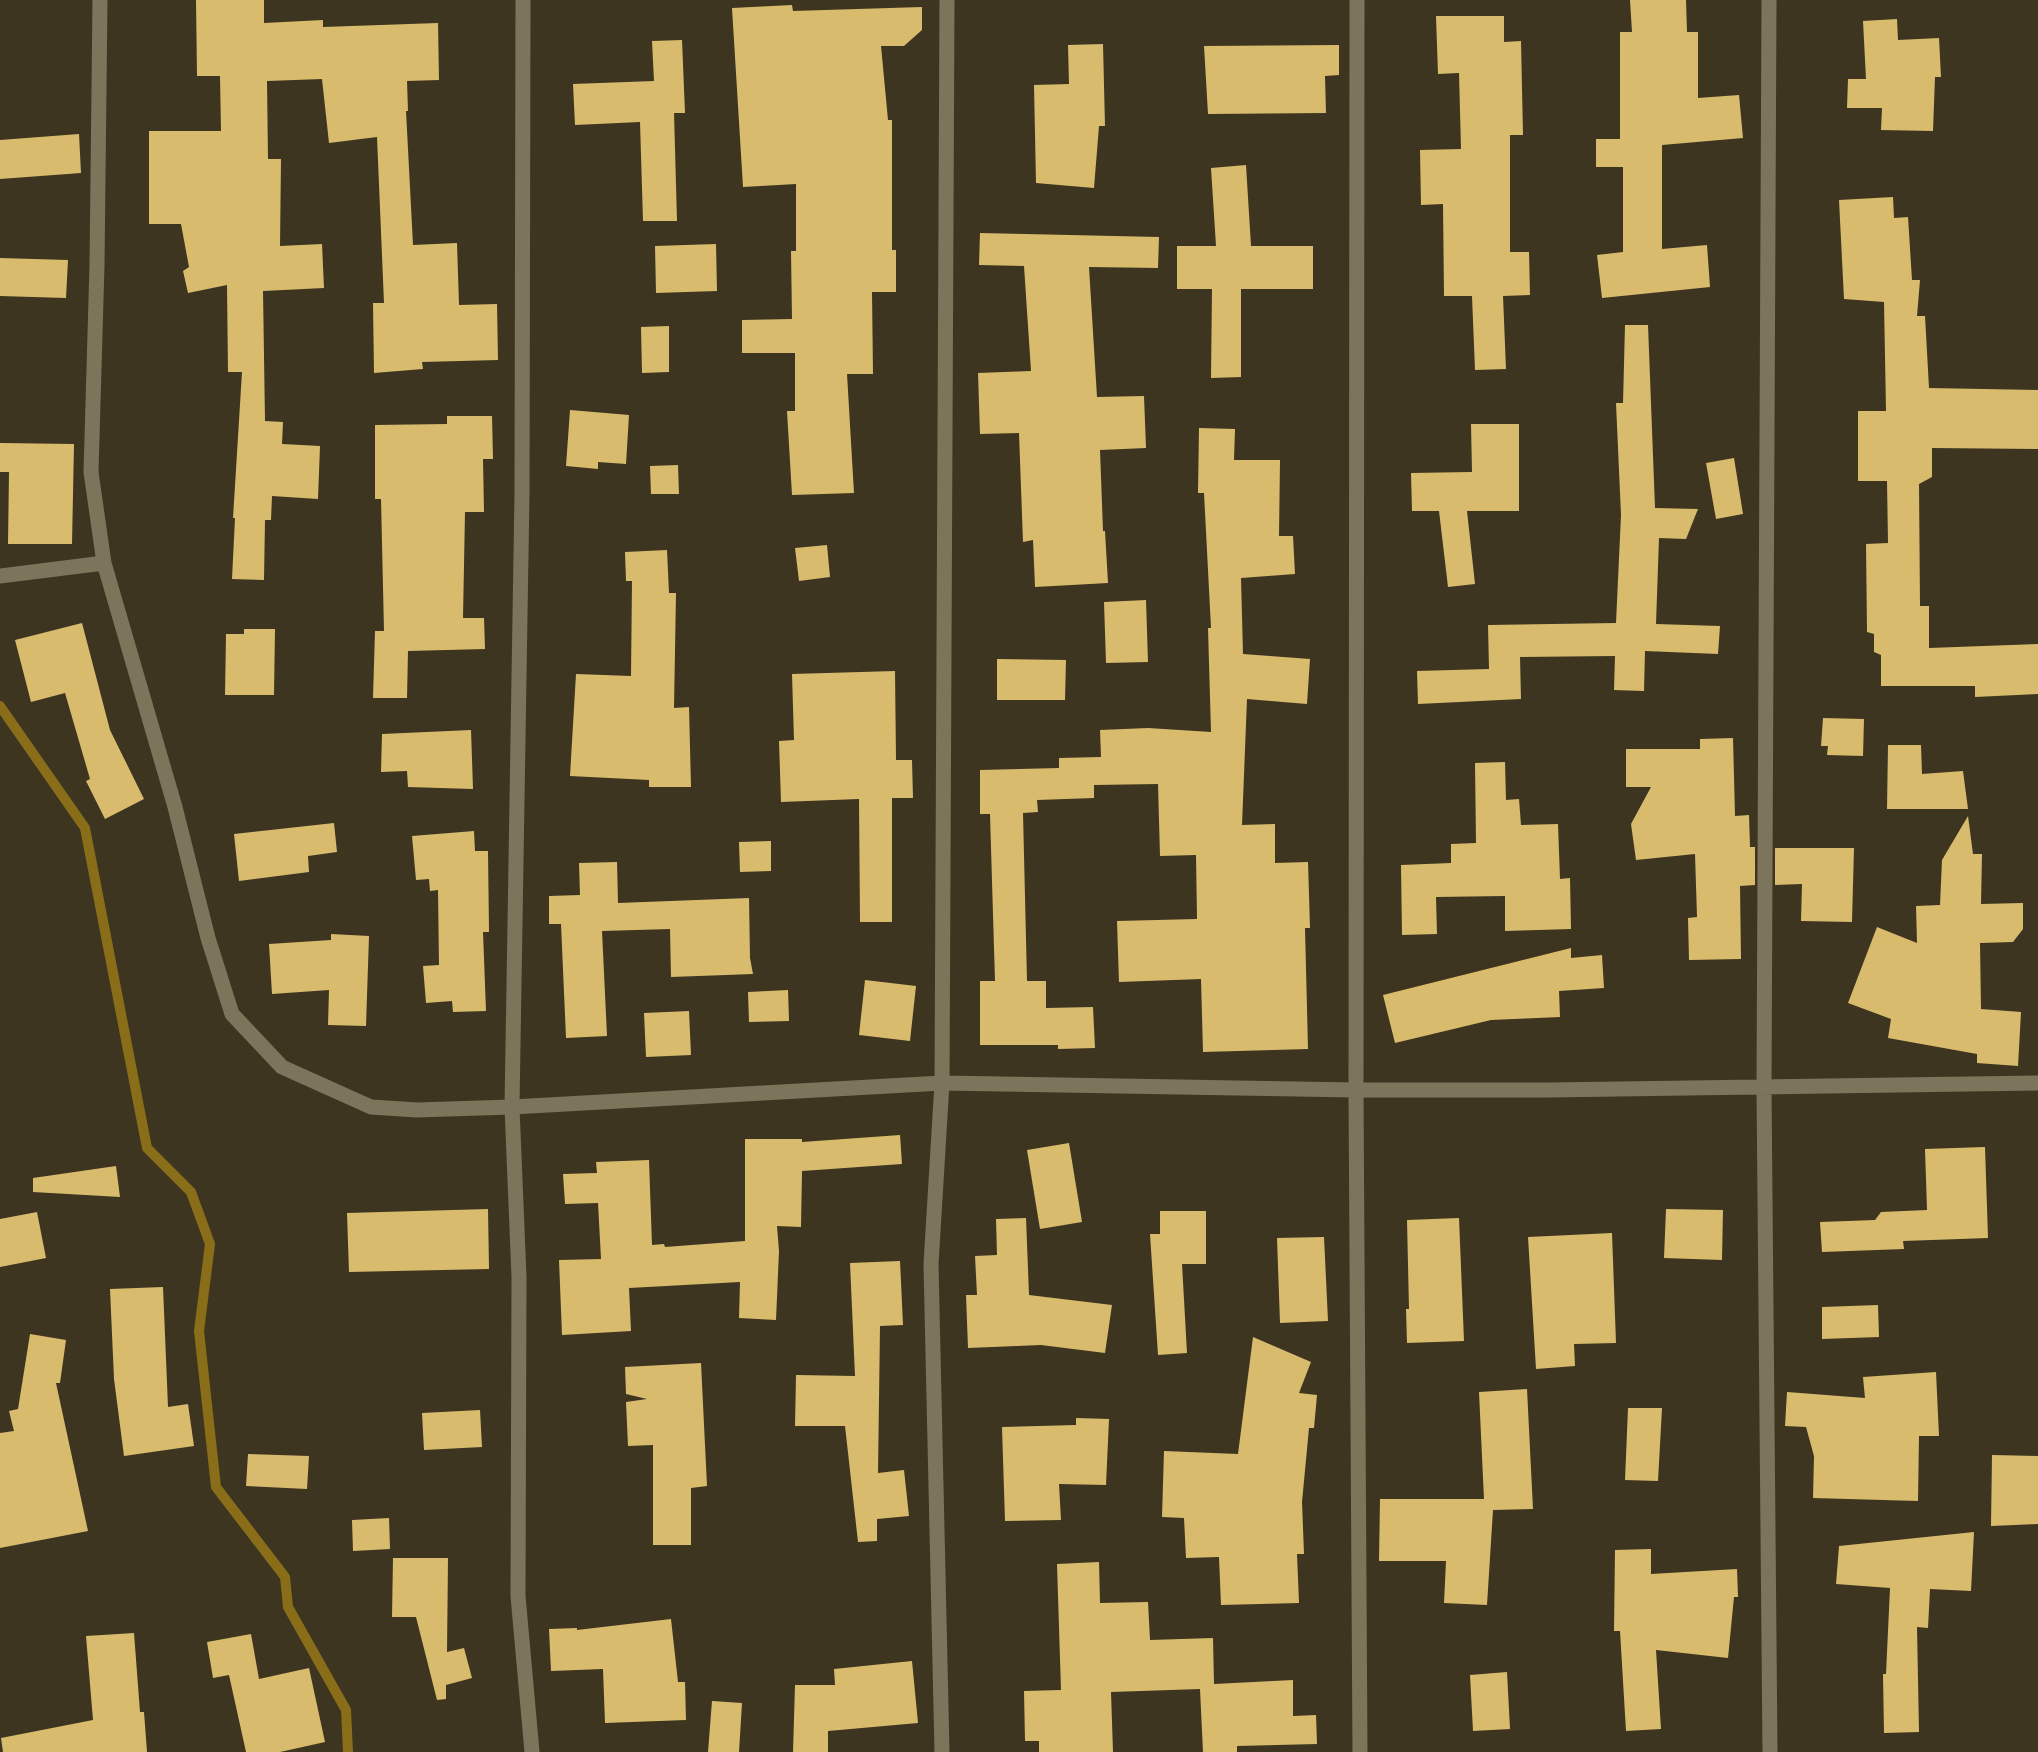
<!DOCTYPE html>
<html>
<head>
<meta charset="utf-8">
<style>
	body { margin:0 }
	canvas { display:block; background:#3d3520 }
</style>
</head>
<body>
<canvas width="2038" height="1752"></canvas>
<script>
const g = document.querySelector('canvas').getContext('2d');
g.lineJoin = 'round';
function strokePath(path, color, width, dash) { g.strokeStyle = color; g.lineWidth = width; g.lineCap = dash ? 'butt' : 'round'; g.setLineDash(dash || []); g.stroke(path); }
function paint(path, color) { g.fillStyle = color; g.fill(path, 'evenodd'); }
const stream = new Path2D(`
	M 0,706 L 85,828 L 147,1148 L 191,1192 L 210,1244 L 199,1331 L 216,1487 L 285,1577 L 288,1607 L 346,1710 L 348,1752`);
const building = new Path2D(`
	M 196,0 L 264,0 L 264,23 L 323,20 L 323,27 L 438,23 L 439,80 L 407,81 L 408,111 L 406,111 L 413,245 L 457,243 L 459,305 L 497,304 L 498,360 L 422,362 L 423,369 L 374,373 L 373,303 L 384,303 L 377,137 L 329,143 L 322,79 L 267,81 L 268,159 L 281,159 L 280,246 L 322,244 L 324,288 L 263,291 L 265,421 L 283,422 L 282,444 L 320,446 L 318,499 L 272,496 L 271,520 L 265,520 L 264,580 L 232,579 L 235,518 L 233,518 L 242,372 L 228,372 L 227,285 L 188,293 L 183,271 L 189,267 L 181,224 L 149,224 L 149,131 L 221,131 L 220,76 L 197,76 Z
	M 1630,0 L 1686,0 L 1687,32 L 1698,32 L 1698,98 L 1739,95 L 1743,138 L 1662,145 L 1662,249 L 1707,245 L 1710,287 L 1602,298 L 1597,255 L 1623,252 L 1623,167 L 1596,167 L 1596,139 L 1620,139 L 1620,32 L 1632,32 Z
	M 792,5 L 793,11 L 922,7 L 922,30 L 904,46 L 881,46 L 888,120 L 892,120 L 892,250 L 896,250 L 896,292 L 872,292 L 873,374 L 847,374 L 854,493 L 792,495 L 787,411 L 795,411 L 795,353 L 742,353 L 742,320 L 792,319 L 791,251 L 796,251 L 796,184 L 743,187 L 732,8 Z
	M 1436,16 L 1504,16 L 1504,42 L 1521,41 L 1523,135 L 1510,135 L 1510,252 L 1529,252 L 1530,295 L 1503,296 L 1506,369 L 1475,370 L 1472,296 L 1444,296 L 1443,204 L 1421,205 L 1420,150 L 1461,149 L 1459,73 L 1438,74 Z
	M 1897,19 L 1898,40 L 1939,38 L 1941,77 L 1935,77 L 1933,131 L 1881,130 L 1882,108 L 1847,108 L 1848,79 L 1866,79 L 1863,21 Z
	M 682,40 L 685,113 L 674,113 L 677,221 L 643,221 L 640,122 L 575,125 L 573,84 L 654,81 L 652,41 Z
	M 1103,44 L 1105,126 L 1099,126 L 1094,188 L 1036,183 L 1034,85 L 1069,84 L 1068,45 Z
	M 1339,45 L 1339,75 L 1325,76 L 1326,113 L 1208,114 L 1204,46 Z
	M 79,134 L 81,173 L 0,179 L 0,140 Z
	M 1246,165 L 1251,246 L 1313,246 L 1313,289 L 1241,289 L 1241,377 L 1211,378 L 1212,289 L 1177,289 L 1177,246 L 1216,246 L 1211,168 Z
	M 1893,197 L 1894,218 L 1908,217 L 1912,280 L 1920,280 L 1917,316 L 1925,316 L 1929,388 L 2038,390 L 2038,449 L 1932,448 L 1932,477 L 1919,484 L 1920,606 L 1929,606 L 1929,648 L 2038,644 L 2038,694 L 1975,697 L 1975,686 L 1881,686 L 1881,655 L 1874,652 L 1874,634 L 1867,632 L 1866,544 L 1888,543 L 1887,481 L 1858,481 L 1858,411 L 1886,411 L 1884,302 L 1844,299 L 1839,200 Z
	M 980,233 L 1159,237 L 1158,268 L 1089,267 L 1097,397 L 1144,396 L 1146,448 L 1100,450 L 1103,531 L 1105,531 L 1108,583 L 1035,587 L 1033,540 L 1023,542 L 1019,433 L 980,434 L 978,373 L 1031,371 L 1024,266 L 979,265 Z
	M 716,244 L 717,291 L 656,293 L 655,246 Z
	M 0,258 L 68,260 L 66,298 L 0,296 Z
	M 1625,325 L 1648,325 L 1655,508 L 1698,509 L 1686,539 L 1659,538 L 1656,624 L 1720,626 L 1718,654 L 1645,651 L 1644,691 L 1614,690 L 1615,656 L 1520,657 L 1521,699 L 1418,704 L 1417,671 L 1489,669 L 1488,625 L 1616,623 L 1621,515 L 1616,403 L 1623,403 Z
	M 669,326 L 669,372 L 642,373 L 641,327 Z
	M 570,410 L 629,415 L 626,464 L 598,462 L 598,469 L 566,466 Z
	M 447,416 L 492,416 L 493,459 L 483,459 L 484,512 L 465,512 L 463,618 L 484,618 L 485,649 L 408,651 L 407,698 L 373,698 L 375,631 L 384,631 L 381,499 L 375,499 L 375,425 L 447,424 Z
	M 1471,424 L 1519,424 L 1519,511 L 1467,511 L 1475,584 L 1448,587 L 1439,511 L 1412,511 L 1411,473 L 1472,472 Z
	M 1199,428 L 1235,429 L 1234,460 L 1280,460 L 1279,536 L 1293,536 L 1295,574 L 1241,578 L 1243,654 L 1310,659 L 1307,704 L 1247,699 L 1242,825 L 1275,824 L 1275,863 L 1308,862 L 1310,928 L 1305,928 L 1308,1049 L 1203,1052 L 1201,979 L 1119,982 L 1117,921 L 1197,919 L 1196,855 L 1160,856 L 1158,784 L 1094,785 L 1094,798 L 1037,800 L 1038,812 L 1023,813 L 1027,981 L 1046,981 L 1046,1008 L 1093,1007 L 1095,1048 L 1058,1049 L 1058,1045 L 980,1045 L 980,981 L 995,981 L 990,814 L 980,814 L 980,770 L 1059,768 L 1059,758 L 1101,757 L 1100,730 L 1148,728 L 1211,732 L 1208,628 L 1211,628 L 1204,493 L 1198,493 Z
	M 0,443 L 74,444 L 72,544 L 8,544 L 9,472 L 0,472 Z
	M 1734,458 L 1743,514 L 1716,519 L 1706,463 Z
	M 678,465 L 679,494 L 651,494 L 650,466 Z
	M 827,545 L 830,577 L 799,581 L 795,548 Z
	M 667,550 L 669,593 L 676,593 L 674,708 L 689,707 L 691,787 L 649,787 L 649,780 L 570,776 L 576,674 L 631,676 L 632,581 L 626,581 L 625,552 Z
	M 1146,600 L 1148,662 L 1106,663 L 1104,602 Z
	M 82,623 L 110,730 L 144,799 L 105,819 L 86,781 L 90,779 L 65,693 L 31,702 L 15,640 Z
	M 244,629 L 275,629 L 274,695 L 225,695 L 226,634 L 244,634 Z
	M 997,659 L 1066,660 L 1065,700 L 997,700 Z
	M 895,671 L 896,760 L 912,760 L 913,798 L 892,798 L 892,922 L 860,922 L 859,799 L 781,802 L 779,741 L 794,740 L 792,674 Z
	M 1823,718 L 1864,719 L 1863,756 L 1827,755 L 1828,746 L 1821,746 Z
	M 471,730 L 473,789 L 408,787 L 407,771 L 381,772 L 382,734 Z
	M 1733,738 L 1735,816 L 1749,815 L 1750,847 L 1755,847 L 1755,885 L 1740,886 L 1741,959 L 1689,960 L 1688,918 L 1697,917 L 1695,854 L 1636,860 L 1631,824 L 1651,787 L 1626,787 L 1626,749 L 1700,749 L 1700,739 Z
	M 1888,745 L 1921,745 L 1922,774 L 1963,771 L 1968,809 L 1887,809 Z
	M 1505,762 L 1506,800 L 1519,799 L 1521,825 L 1558,824 L 1560,879 L 1570,878 L 1571,929 L 1505,931 L 1505,896 L 1436,897 L 1437,934 L 1402,935 L 1401,865 L 1451,863 L 1451,844 L 1476,843 L 1475,763 Z
	M 1968,816 L 1973,854 L 1982,854 L 1981,904 L 2023,903 L 2023,929 L 2013,942 L 1980,943 L 1981,1009 L 2021,1012 L 2018,1066 L 1977,1063 L 1977,1054 L 1888,1038 L 1891,1019 L 1848,1003 L 1877,927 L 1917,943 L 1916,906 L 1940,905 L 1942,860 Z
	M 334,823 L 337,852 L 308,856 L 309,872 L 239,881 L 234,834 Z
	M 474,831 L 475,851 L 488,851 L 489,932 L 483,932 L 486,1011 L 453,1012 L 452,1001 L 426,1003 L 423,966 L 439,965 L 438,890 L 430,891 L 429,879 L 416,880 L 412,836 Z
	M 771,841 L 771,871 L 740,872 L 739,842 Z
	M 1775,848 L 1854,848 L 1852,922 L 1801,921 L 1802,884 L 1775,885 Z
	M 617,862 L 618,903 L 749,898 L 750,958 L 753,974 L 671,977 L 670,929 L 602,931 L 607,1036 L 566,1038 L 561,924 L 549,924 L 549,896 L 580,895 L 579,863 Z
	M 331,934 L 369,936 L 366,1026 L 328,1025 L 329,990 L 272,994 L 269,944 L 331,940 Z
	M 1571,948 L 1571,958 L 1602,955 L 1604,988 L 1559,991 L 1560,1017 L 1491,1020 L 1395,1043 L 1383,995 Z
	M 865,980 L 916,986 L 910,1041 L 859,1035 Z
	M 788,990 L 789,1021 L 749,1022 L 748,992 Z
	M 689,1011 L 691,1055 L 646,1057 L 644,1013 Z
	M 900,1135 L 902,1164 L 802,1171 L 801,1227 L 777,1226 L 779,1251 L 776,1320 L 739,1318 L 740,1282 L 629,1288 L 631,1331 L 562,1335 L 559,1260 L 601,1259 L 598,1203 L 565,1204 L 563,1174 L 597,1173 L 596,1162 L 649,1160 L 652,1245 L 664,1244 L 665,1247 L 745,1241 L 745,1139 L 802,1139 L 802,1142 Z
	M 1069,1143 L 1082,1222 L 1040,1229 L 1027,1150 Z
	M 1985,1147 L 1988,1238 L 1903,1241 L 1904,1249 L 1822,1252 L 1820,1222 L 1875,1220 L 1881,1212 L 1927,1210 L 1925,1149 Z
	M 116,1166 L 120,1197 L 33,1192 L 33,1178 Z
	M 488,1209 L 489,1269 L 349,1272 L 347,1213 Z
	M 1666,1209 L 1723,1210 L 1722,1260 L 1664,1258 Z
	M 1160,1211 L 1206,1211 L 1206,1264 L 1182,1264 L 1187,1353 L 1158,1355 L 1150,1234 L 1160,1234 Z
	M 37,1212 L 46,1258 L 0,1267 L 0,1219 Z
	M 1026,1218 L 1029,1295 L 1112,1305 L 1105,1353 L 1041,1345 L 968,1348 L 966,1295 L 977,1295 L 975,1256 L 997,1255 L 996,1219 Z
	M 1459,1218 L 1464,1341 L 1407,1343 L 1406,1309 L 1409,1309 L 1407,1220 Z
	M 1612,1233 L 1616,1343 L 1574,1344 L 1575,1366 L 1536,1369 L 1528,1237 Z
	M 1324,1237 L 1328,1321 L 1280,1323 L 1277,1238 Z
	M 900,1261 L 903,1325 L 880,1326 L 878,1473 L 904,1470 L 909,1516 L 877,1519 L 877,1541 L 858,1542 L 845,1426 L 795,1426 L 796,1375 L 855,1376 L 850,1263 Z
	M 163,1287 L 168,1407 L 188,1404 L 194,1446 L 124,1456 L 114,1379 L 110,1289 Z
	M 1878,1305 L 1879,1337 L 1822,1339 L 1822,1307 Z
	M 30,1334 L 66,1340 L 60,1383 L 56,1383 L 88,1531 L 0,1548 L 0,1433 L 14,1431 L 9,1411 L 18,1409 Z
	M 1253,1337 L 1311,1362 L 1299,1393 L 1317,1395 L 1314,1428 L 1309,1428 L 1302,1502 L 1304,1554 L 1297,1554 L 1299,1603 L 1221,1605 L 1219,1557 L 1186,1558 L 1184,1518 L 1162,1517 L 1164,1451 L 1238,1454 Z
	M 701,1363 L 707,1486 L 691,1488 L 691,1545 L 653,1545 L 653,1445 L 628,1446 L 626,1402 L 647,1399 L 626,1394 L 625,1367 Z
	M 1936,1372 L 1939,1436 L 1919,1436 L 1918,1501 L 1813,1498 L 1814,1456 L 1806,1427 L 1785,1426 L 1787,1392 L 1865,1398 L 1863,1377 Z
	M 1527,1389 L 1533,1509 L 1493,1510 L 1487,1605 L 1444,1603 L 1446,1561 L 1379,1561 L 1380,1499 L 1484,1499 L 1479,1392 Z
	M 1628,1408 L 1662,1408 L 1658,1481 L 1625,1480 Z
	M 480,1410 L 482,1447 L 424,1450 L 422,1413 Z
	M 1076,1418 L 1109,1419 L 1106,1485 L 1059,1484 L 1061,1520 L 1005,1521 L 1002,1427 L 1076,1425 Z
	M 248,1454 L 309,1456 L 307,1489 L 246,1486 Z
	M 1992,1455 L 2038,1456 L 2038,1524 L 1991,1526 Z
	M 389,1518 L 390,1549 L 353,1551 L 352,1520 Z
	M 1974,1532 L 1971,1591 L 1930,1589 L 1928,1628 L 1917,1627 L 1919,1732 L 1884,1733 L 1883,1674 L 1886,1674 L 1890,1588 L 1836,1584 L 1839,1546 Z
	M 1651,1549 L 1651,1574 L 1737,1569 L 1738,1597 L 1734,1597 L 1728,1658 L 1656,1650 L 1661,1729 L 1626,1731 L 1620,1631 L 1614,1631 L 1615,1550 Z
	M 393,1558 L 448,1558 L 447,1652 L 464,1648 L 472,1678 L 446,1685 L 446,1699 L 437,1700 L 416,1617 L 392,1617 Z
	M 1099,1562 L 1100,1603 L 1148,1602 L 1150,1640 L 1213,1638 L 1214,1684 L 1293,1680 L 1293,1716 L 1316,1715 L 1317,1744 L 1237,1746 L 1237,1752 L 1203,1752 L 1200,1689 L 1111,1692 L 1113,1752 L 1039,1752 L 1039,1741 L 1025,1741 L 1024,1691 L 1061,1690 L 1057,1564 Z
	M 671,1619 L 678,1682 L 685,1682 L 686,1720 L 605,1723 L 603,1669 L 551,1671 L 549,1629 L 577,1628 L 577,1630 Z
	M 134,1633 L 140,1712 L 144,1712 L 147,1752 L 3,1752 L 1,1738 L 93,1720 L 86,1636 Z
	M 251,1634 L 259,1679 L 309,1668 L 325,1742 L 280,1752 L 246,1752 L 229,1675 L 213,1678 L 207,1642 Z
	M 912,1661 L 918,1723 L 828,1731 L 828,1752 L 793,1752 L 795,1685 L 835,1685 L 834,1669 Z
	M 1507,1672 L 1510,1729 L 1473,1731 L 1470,1675 Z
	M 712,1701 L 742,1703 L 739,1752 L 708,1752 Z`);
const street = new Path2D(`
	M 100,0 L 97,265 L 91,472 L 104,563 L 175,807 L 208,938 L 232,1014 L 282,1067 L 371,1107 L 417,1110 L 512,1107 L 942,1083 L 1356,1090 L 1548,1090 L 2038,1083
	M 523,0 L 522,493 L 512,1107 L 519,1277 L 518,1596 L 532,1752
	M 1357,0 L 1356,1090 L 1360,1752
	M 1769,0 L 1764,1087 L 1770,1752
	M 0,576 L 104,563
	M 942,1752 L 931,1264 L 942,1083 L 947,0`);
strokePath(stream, '#896d19', 10);
paint(building, '#d9bb6e');
strokePath(street, '#7d745c', 15);
</script>
</body>
</html>
